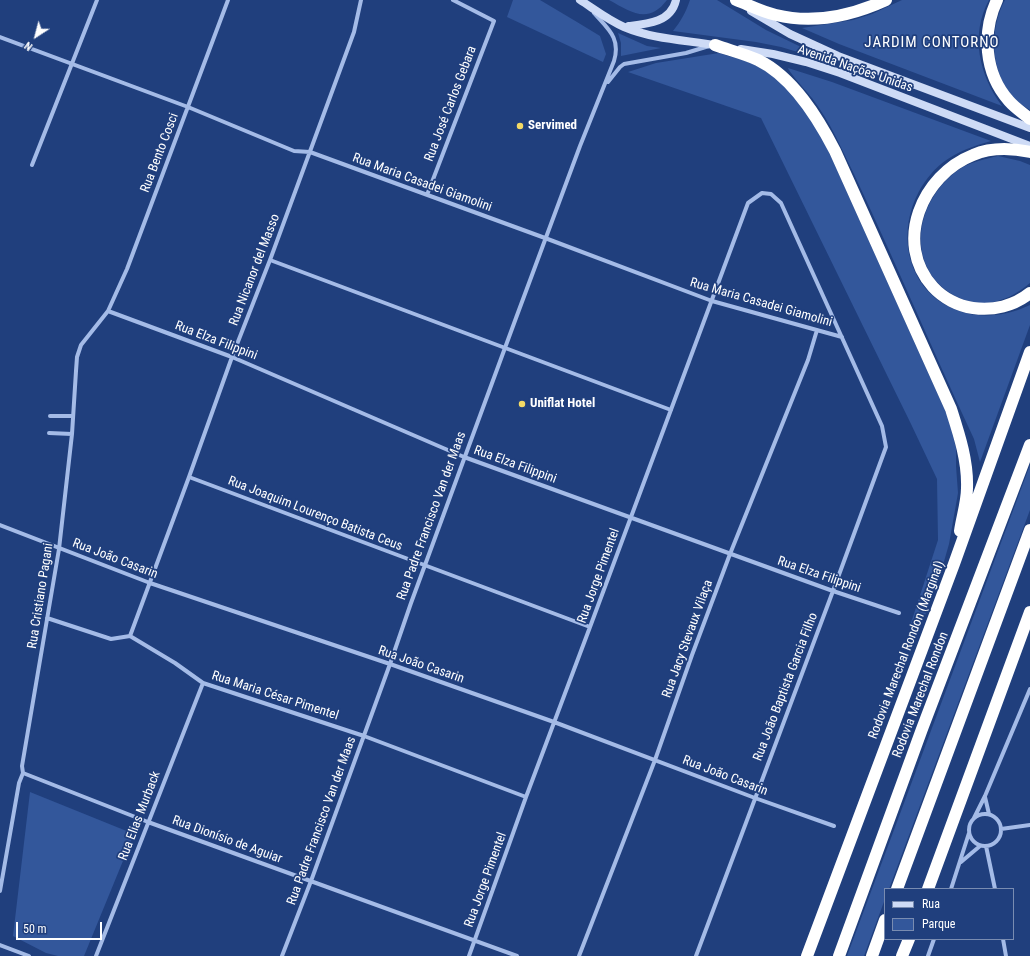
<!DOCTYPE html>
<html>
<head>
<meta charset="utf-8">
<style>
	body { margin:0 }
	#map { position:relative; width:1030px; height:956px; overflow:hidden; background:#203f7d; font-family:"Roboto Condensed",sans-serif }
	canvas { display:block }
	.legend { position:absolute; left:884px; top:888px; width:130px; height:52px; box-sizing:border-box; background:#203f7d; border:1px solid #798cb1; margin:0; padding:5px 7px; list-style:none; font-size:12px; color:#fff }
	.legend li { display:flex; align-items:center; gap:8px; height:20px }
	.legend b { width:20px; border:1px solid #798cb1 }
	.north { position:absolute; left:16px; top:16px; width:40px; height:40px; -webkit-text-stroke:3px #203f7d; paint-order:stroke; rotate:216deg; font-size:11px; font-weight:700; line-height:16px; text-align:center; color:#fff }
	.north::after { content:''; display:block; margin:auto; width:14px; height:18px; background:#fff; clip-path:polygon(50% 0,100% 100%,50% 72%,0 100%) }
	.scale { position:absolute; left:16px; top:922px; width:86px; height:18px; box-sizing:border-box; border:2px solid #fff; border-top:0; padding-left:5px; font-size:12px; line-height:14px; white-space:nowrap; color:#fff; -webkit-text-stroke:3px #203f7d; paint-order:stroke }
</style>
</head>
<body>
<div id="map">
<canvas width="1030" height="956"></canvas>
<ul class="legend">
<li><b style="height:5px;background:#cedbf6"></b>Rua</li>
<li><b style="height:11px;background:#33579b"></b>Parque</li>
</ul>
<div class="north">N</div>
<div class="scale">50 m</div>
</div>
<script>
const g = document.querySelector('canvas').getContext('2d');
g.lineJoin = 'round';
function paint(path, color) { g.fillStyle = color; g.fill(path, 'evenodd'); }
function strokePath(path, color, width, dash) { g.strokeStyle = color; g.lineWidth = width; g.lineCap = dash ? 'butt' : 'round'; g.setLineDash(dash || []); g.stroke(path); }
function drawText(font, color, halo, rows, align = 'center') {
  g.font = font + ' "Roboto Condensed",sans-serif'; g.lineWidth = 3.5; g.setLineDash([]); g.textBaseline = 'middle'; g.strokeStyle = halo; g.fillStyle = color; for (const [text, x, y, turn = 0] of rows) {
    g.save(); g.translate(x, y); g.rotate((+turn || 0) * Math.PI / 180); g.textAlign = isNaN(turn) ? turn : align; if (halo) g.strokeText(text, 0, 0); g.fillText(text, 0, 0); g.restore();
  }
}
const green = new Path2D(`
	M 513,0 L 540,0 L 577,22 L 600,36 L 606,54 L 603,62 L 507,17 Z
	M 609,0 L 667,0 C 648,25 631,12 609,0 Z
	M 690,0 L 717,0 L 766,30 L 834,63 L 781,47 L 756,42 L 673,31 C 681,21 686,12 690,0 Z
	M 902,0 L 989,0 C 970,35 979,75 1002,106 L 839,44 L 802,28 L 853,20 L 872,14 Z
	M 1005,0 L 1030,0 L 1030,110 C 1024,106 1017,102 1013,97 C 990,71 989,29 1005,0 Z
	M 618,33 L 647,46 L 661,48 L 621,56 L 621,43 Z
	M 719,53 C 731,57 745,60 757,66 C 787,82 807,111 824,141 L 948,417 L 956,448 L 956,466 L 958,493 L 949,544 L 941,572 L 917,637 L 911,623 L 938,540 L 937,479 L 911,424 L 761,118 L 628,72 L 656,63 Z
	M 788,68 L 832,82 L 991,141 C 969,147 946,156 931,174 C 892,219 901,293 962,312 C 984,319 1009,315 1030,305 L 1030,325 L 980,462 L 974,439 C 927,339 885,236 836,137 C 829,123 821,110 812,98 C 807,92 789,72 788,68 Z
	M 998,156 L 1020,161 L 1030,165 L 1030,283 C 1018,293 1003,302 986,303 C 962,304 937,289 927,267 C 910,231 930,187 963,167 C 974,161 986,159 998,156 Z
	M 1030,465 L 1030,510 L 889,889 L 885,889 L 885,899 L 864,956 L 847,956 Z
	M 30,792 L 134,834 L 84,956 L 58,956 L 46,953 L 13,936 Z`);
const street = new Path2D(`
	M 0,37 L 188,107 L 294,151 L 310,152 L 545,238 L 712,301 L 842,337
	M 608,82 L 620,67 L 624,64 L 686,53 L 709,46
	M 32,165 L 97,0
	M 427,195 L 494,21 L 453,0
	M 270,260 L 671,410
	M 108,311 L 232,357 L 464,457 L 833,591 L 899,613
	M 50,416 L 72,416
	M 49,433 L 72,434
	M 189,477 L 590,627
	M 0,525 L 150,583 L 390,664 L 554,722 L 755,798 L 834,826
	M 47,618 L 111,639 L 130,636 L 175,663 L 203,683 L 364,736 L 526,797
	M 130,636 L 189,477 L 232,357 L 270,260 L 354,32 L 361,0
	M 23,773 L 148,822 L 517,956
	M 985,797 L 989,814
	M969 830a16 16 0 1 1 32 0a16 16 0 1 1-32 0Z
	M 974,818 L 985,796 L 1030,689
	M 1001,829 L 1030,825
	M 986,846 L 995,889
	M 961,862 L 980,846
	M 951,889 L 969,833
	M 0,891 L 19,783 L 23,773 L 22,766 L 59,549 L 72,434 L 76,371 L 77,357 L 81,345 L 108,311 L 127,269 L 228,0
	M 1003,939 L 1006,956
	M 0,945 L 29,956
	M 96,956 L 203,683
	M 282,956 L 311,881 L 390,664 L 411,603 L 516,318 L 580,146 L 614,61 C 621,38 608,29 594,13
	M 469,956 L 526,797 L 590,627 L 748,203 L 762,193 L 771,194 L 781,203 L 882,426 L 886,447 L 833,591 L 696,956
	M 579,956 L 655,760 L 692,655 L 730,554 L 808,360 L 817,330
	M 928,956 L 934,939`);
const secondary = new Path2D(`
	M 580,0 C 594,9 608,20 624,27 C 655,40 688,40 720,46
	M 751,11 L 790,34 L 838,56 L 1030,128
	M 629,26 C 648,24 671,22 676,0
	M 741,49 L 773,54 L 806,62 L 840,73 L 1030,146`);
const highway = new Path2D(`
	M 736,0 C 749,5 762,12 776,15 C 813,24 851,16 886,0
	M 997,0 C 982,32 984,73 1009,101 C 1015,108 1023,113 1030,119
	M 715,45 C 729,50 745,54 758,60 C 793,77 818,118 835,151 L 951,409 C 959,434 968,461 967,488 C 967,502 962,517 960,531
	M 1030,152 C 1011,148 992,147 973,155 C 922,175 893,243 933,287 C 943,298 958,306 973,308 C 993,311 1014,306 1030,293
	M 897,889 L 1030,530
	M 928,889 L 1030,612
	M 807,956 L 954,564 L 1030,352
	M 839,956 L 922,729 L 1030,445
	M 872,956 L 885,920
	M 902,956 L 909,939`);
const markers = [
	[520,126,4,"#f4da65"],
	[522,404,4,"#f4da65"]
];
const streetNames = [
	["Avenida Nações Unidas",855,69,19],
	["Rua José Carlos Gebara",451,104,-69],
	["Rua Bento Cosci",160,153,-69],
	["Rua Maria Casadei Giamolini",422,183,20],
	["Rua Nicanor del Masso",255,270,-69],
	["Rua Maria Casadei Giamolini",761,303,16],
	["Rua Elza Filippini",216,341,21],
	["Rua Elza Filippini",515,465,20],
	["Rua Joaquim Lourenço Batista Ceus",315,514,21],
	["Rua Padre Francisco Van der Maas",432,516,-70],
	["Rua João Casarin",115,559,21],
	["Rua Elza Filippini",819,575,19],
	["Rua Jorge Pimentel",599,576,-70],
	["Rua Cristiano Pagani",41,596,-81],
	["Rua Jacy Stevaux Vilaça",688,639,-70],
	["Rodovia Marechal Rondon (Marginal)",907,650,-69],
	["Rua João Casarin",421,665,19],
	["Rua João Baptista Garcia Filho",786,687,-69],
	["Rodovia Marechal Rondon",921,695,-69],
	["Rua Maria César Pimentel",275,696,18],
	["Rua João Casarin",725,776,21],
	["Rua Elias Murback",140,816,-69],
	["Rua Padre Francisco Van der Maas",322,821,-70],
	["Rua Dionísio de Aguiar",227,840,20],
	["Rua Jorge Pimentel",486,880,-70]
];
const poiNames = [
	["Servimed",528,126],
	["Uniflat Hotel",530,404]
];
const quarterNames = [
	["JARDIM CONTORNO",932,43]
];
paint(green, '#33579b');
strokePath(street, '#a4bbe7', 4);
strokePath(secondary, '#cedbf6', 8);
strokePath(highway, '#fff', 12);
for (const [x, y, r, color] of markers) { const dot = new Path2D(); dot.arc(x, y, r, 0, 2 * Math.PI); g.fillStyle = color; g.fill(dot); strokePath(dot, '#203f7d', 1.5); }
drawText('13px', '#fff', '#203f7d', streetNames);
drawText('bold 13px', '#fff', '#203f7d', poiNames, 'left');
g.letterSpacing = '1px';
drawText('15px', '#fff', '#203f7d', quarterNames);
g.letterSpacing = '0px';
</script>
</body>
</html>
